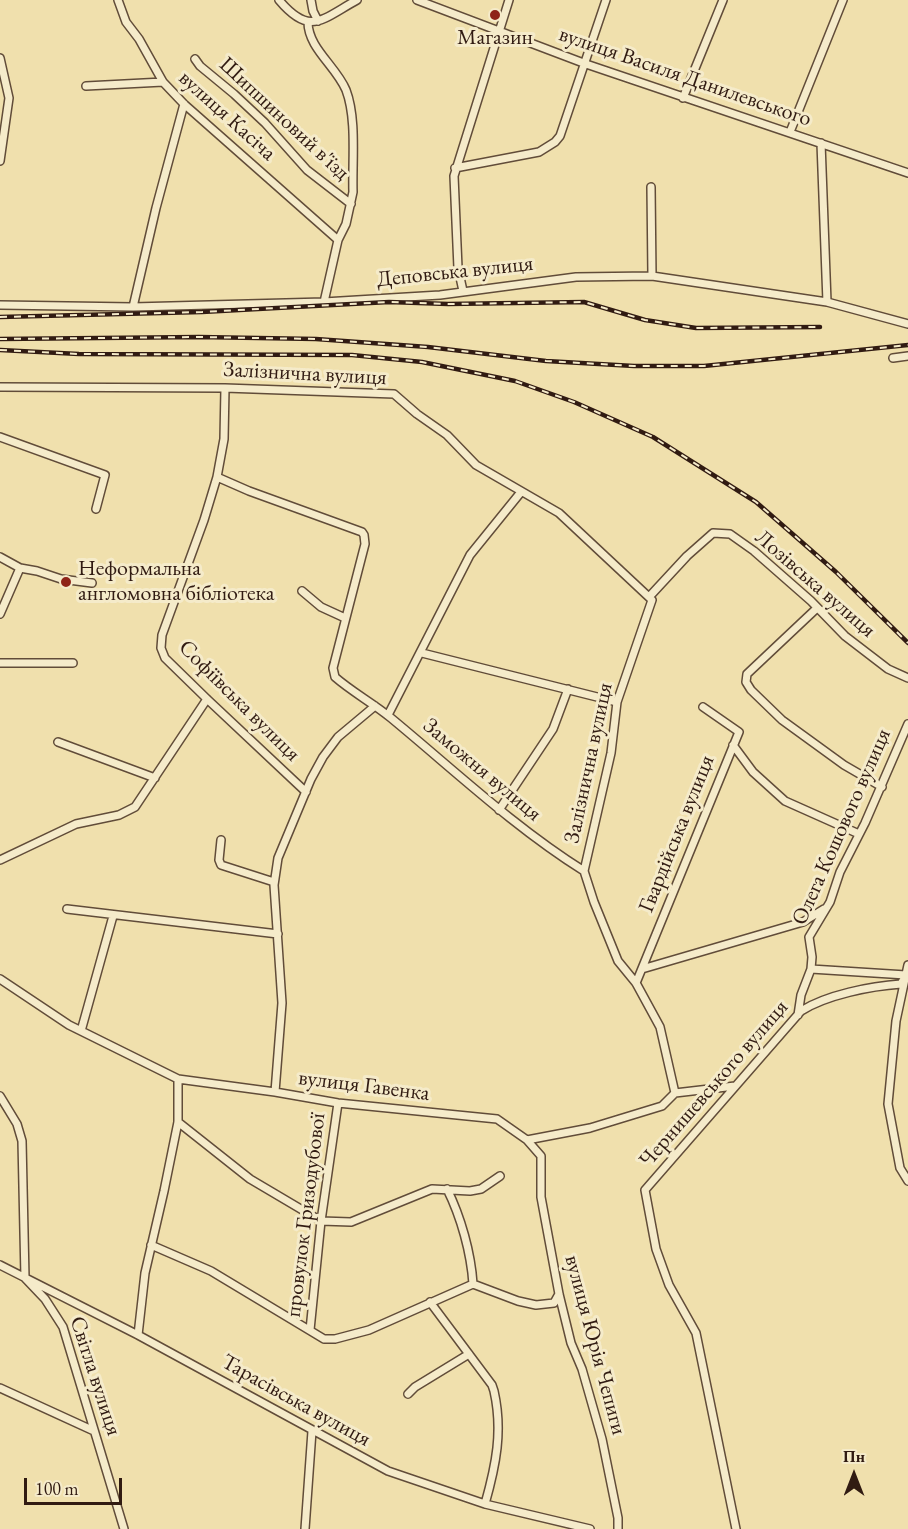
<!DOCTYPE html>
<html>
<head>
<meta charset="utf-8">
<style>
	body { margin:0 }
	#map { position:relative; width:908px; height:1529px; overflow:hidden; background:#f0e0ad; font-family:"EB Garamond",serif }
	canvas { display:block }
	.north { position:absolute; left:824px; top:1445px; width:60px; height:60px; -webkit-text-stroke:4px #f5ebca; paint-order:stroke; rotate:0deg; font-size:16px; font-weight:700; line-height:24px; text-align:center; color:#311b12 }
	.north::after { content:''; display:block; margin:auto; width:21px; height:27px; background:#311b12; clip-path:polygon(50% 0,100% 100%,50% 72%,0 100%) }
	.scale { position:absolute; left:24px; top:1478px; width:98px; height:27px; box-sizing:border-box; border:3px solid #311b12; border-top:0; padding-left:8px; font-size:18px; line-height:21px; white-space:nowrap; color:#311b12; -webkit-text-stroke:4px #f5ebca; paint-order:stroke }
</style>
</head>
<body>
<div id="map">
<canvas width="908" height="1529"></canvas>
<div class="north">Пн</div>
<div class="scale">100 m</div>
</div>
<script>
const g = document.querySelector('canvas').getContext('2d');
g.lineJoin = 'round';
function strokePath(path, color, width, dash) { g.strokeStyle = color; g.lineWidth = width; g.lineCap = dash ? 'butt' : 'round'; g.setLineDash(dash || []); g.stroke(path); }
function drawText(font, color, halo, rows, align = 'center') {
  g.font = font + ' "EB Garamond",serif'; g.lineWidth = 6; g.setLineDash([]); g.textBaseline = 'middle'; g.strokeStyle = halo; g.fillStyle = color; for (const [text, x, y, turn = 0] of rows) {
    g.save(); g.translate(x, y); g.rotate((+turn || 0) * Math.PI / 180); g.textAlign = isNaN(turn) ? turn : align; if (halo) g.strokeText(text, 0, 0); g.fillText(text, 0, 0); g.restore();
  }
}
const minor = new Path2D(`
	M 118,0 L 126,22 L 139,39 L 163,82 L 184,104 L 338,240
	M 279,0 C 310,37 322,19 357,0
	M 311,0 L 313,11 L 318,21
	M 417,0 L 586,64 L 908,173
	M 308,22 C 308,48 336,66 346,90 C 357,119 352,161 353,192 L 346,224 L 338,240 L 324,302
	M 0,58 L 9,98 L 0,161
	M 195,59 L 200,66 L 234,94 L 265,123 L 307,170 L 351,204
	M 86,86 L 163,82
	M 683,98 L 723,0
	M 790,132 L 843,0
	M 821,143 L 827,302
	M 455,168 L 539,152 L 555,142 L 560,136 L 606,0
	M 651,187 L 652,276
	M 463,291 L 458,268 L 454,176 L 509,0
	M 0,305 L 133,307 L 324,302 L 440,295 L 576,277 L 652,276 L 827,302 L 908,324
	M 133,307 L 156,208 L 184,104
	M 893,358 L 908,356
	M 0,387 L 225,388 L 394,394 L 417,414 L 447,435 L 476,465 L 559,513 L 652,600 L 617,702 L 611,753 L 584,871
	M 225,388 L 224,439 L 217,477 L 204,520 L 162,635 L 161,648 L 165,658 L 207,699 L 306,792
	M 0,437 L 105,475 L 96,509
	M 217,477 L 249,491 L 362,532 L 364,535 L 365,544 L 333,668 L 335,677 C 352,692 373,703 391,718 C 454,770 514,827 584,871
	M 0,557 L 20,568 L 37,571 L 61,579 L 92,583
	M 302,591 L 321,607 L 345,618
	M 649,597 L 687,556 L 713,533 L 730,534 L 754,551 L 811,601 L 845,636 L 888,669 L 908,678
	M 817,608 L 747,674 L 746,682 L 751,690 L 782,720 L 844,765 L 882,787
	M 0,614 L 20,568
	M 422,653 L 617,702
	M 0,663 L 73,663
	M 388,715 L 470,555 L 521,492
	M 58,742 L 155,778
	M 733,745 L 753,772 L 785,801 L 859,834
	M 499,810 L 553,729 L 568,689
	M 221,840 L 219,860 L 221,865 L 274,882
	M 0,860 L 76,824 L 119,815 L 135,807 L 207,699
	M 584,871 L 594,902 L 618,961 L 636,983 L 660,1027 L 675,1093
	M 67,909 L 278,934
	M 908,965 L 896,1021 L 888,1104 L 900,1168 L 908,1181
	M 642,969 L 803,922 L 824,909
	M 0,979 L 69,1025 L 178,1079 L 275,1092 L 338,1103 L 497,1119 L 527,1140 L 590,1128 L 662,1106 L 675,1093 L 735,1086
	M 636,983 L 739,732 L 703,707
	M 798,1015 L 801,995 L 811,969 L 812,957 L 809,937 L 830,902 L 840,872 L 865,823 L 908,724
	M 81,1031 L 113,916
	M 275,1092 L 282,1003 L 274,885 L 278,858 L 311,779 L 323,757 L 338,737 L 375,706
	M 0,1096 L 17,1124 L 22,1141 L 25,1278 L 45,1299 L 63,1327 L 124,1529
	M 178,1122 L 250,1179 L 321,1221 L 351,1222 L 432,1189 L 470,1191 L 481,1189 L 500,1176
	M 527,1140 L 541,1156 L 541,1197 L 559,1294 L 571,1343 L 582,1369 L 602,1439 L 618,1518 L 618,1529
	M 447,1189 C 461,1217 471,1253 473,1284
	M 151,1245 L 211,1271 L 324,1339 L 335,1339 L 369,1330 L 473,1284 L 518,1301 L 536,1305 L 554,1303 L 559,1294
	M 0,1265 L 138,1335 L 388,1471 L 485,1504 L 590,1529
	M 430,1302 L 492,1385 L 494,1391 C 503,1431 496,1465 485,1504
	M 310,1330 L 321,1221 L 338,1103
	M 138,1335 L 145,1273 L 164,1191 L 178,1122 L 178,1079
	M 0,1388 L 94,1431
	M 408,1394 L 415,1387 L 469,1354
	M 305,1529 L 312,1431
	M 736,1529 L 696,1333 L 669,1285 L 656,1249 L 645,1190 L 801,1011 C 826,995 871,986 901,984 L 906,975 L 811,969`);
const rail = new Path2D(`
	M 0,317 L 202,312 L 389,302 L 448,304 L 584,302 L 645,320 L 696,328 L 820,327
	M 0,339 L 199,337 L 316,339 L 428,347 L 546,361 L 634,366 L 704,366 L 908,345
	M 0,350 L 79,354 L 352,355 L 422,362 L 515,381 L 574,402 L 653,437 L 756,502 L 836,572 L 908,643`);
const markers = [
	[495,15,6,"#8f2418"],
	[66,582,6,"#8f2418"]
];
const poiNames = [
	["Магазин",495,38],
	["Неформальна",78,569,"left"],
	["англомовна бібліотека",78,594,"left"]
];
const streetNames = [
	["вулиця Василя Данилевського",685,77,19],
	["вулиця Касіча",227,116,42],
	["Шипшиновий в'їзд",284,119,43],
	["Деповська вулиця",455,272,-6],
	["Залізнична вулиця",305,374,3],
	["Лозівська вулиця",815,584,41],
	["Софіївська вулиця",239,701,45],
	["Залізнична вулиця",589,763,-78],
	["Заможня вулиця",482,770,40],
	["Олега Кошового вулиця",842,827,-66],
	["Гвардійська вулиця",677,834,-68],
	["Чернишевського вулиця",714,1084,-49],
	["вулиця Гавенка",364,1086,7],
	["провулок Гризодубової",306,1215,-83],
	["вулиця Юрія Чепиги",595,1345,75],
	["Світла вулиця",95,1376,72],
	["Тарасівська вулиця",296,1401,29]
];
strokePath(minor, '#614c39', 10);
strokePath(minor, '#f5ebca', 7);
strokePath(rail, '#311b12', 4.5);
strokePath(rail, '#f5ebca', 2, [7]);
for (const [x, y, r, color] of markers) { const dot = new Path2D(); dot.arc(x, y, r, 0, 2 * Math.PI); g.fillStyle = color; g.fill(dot); strokePath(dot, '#f5ebca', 2); }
drawText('22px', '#311b12', '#f5ebca', poiNames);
drawText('22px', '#311b12', '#f5ebca', streetNames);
</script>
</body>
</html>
